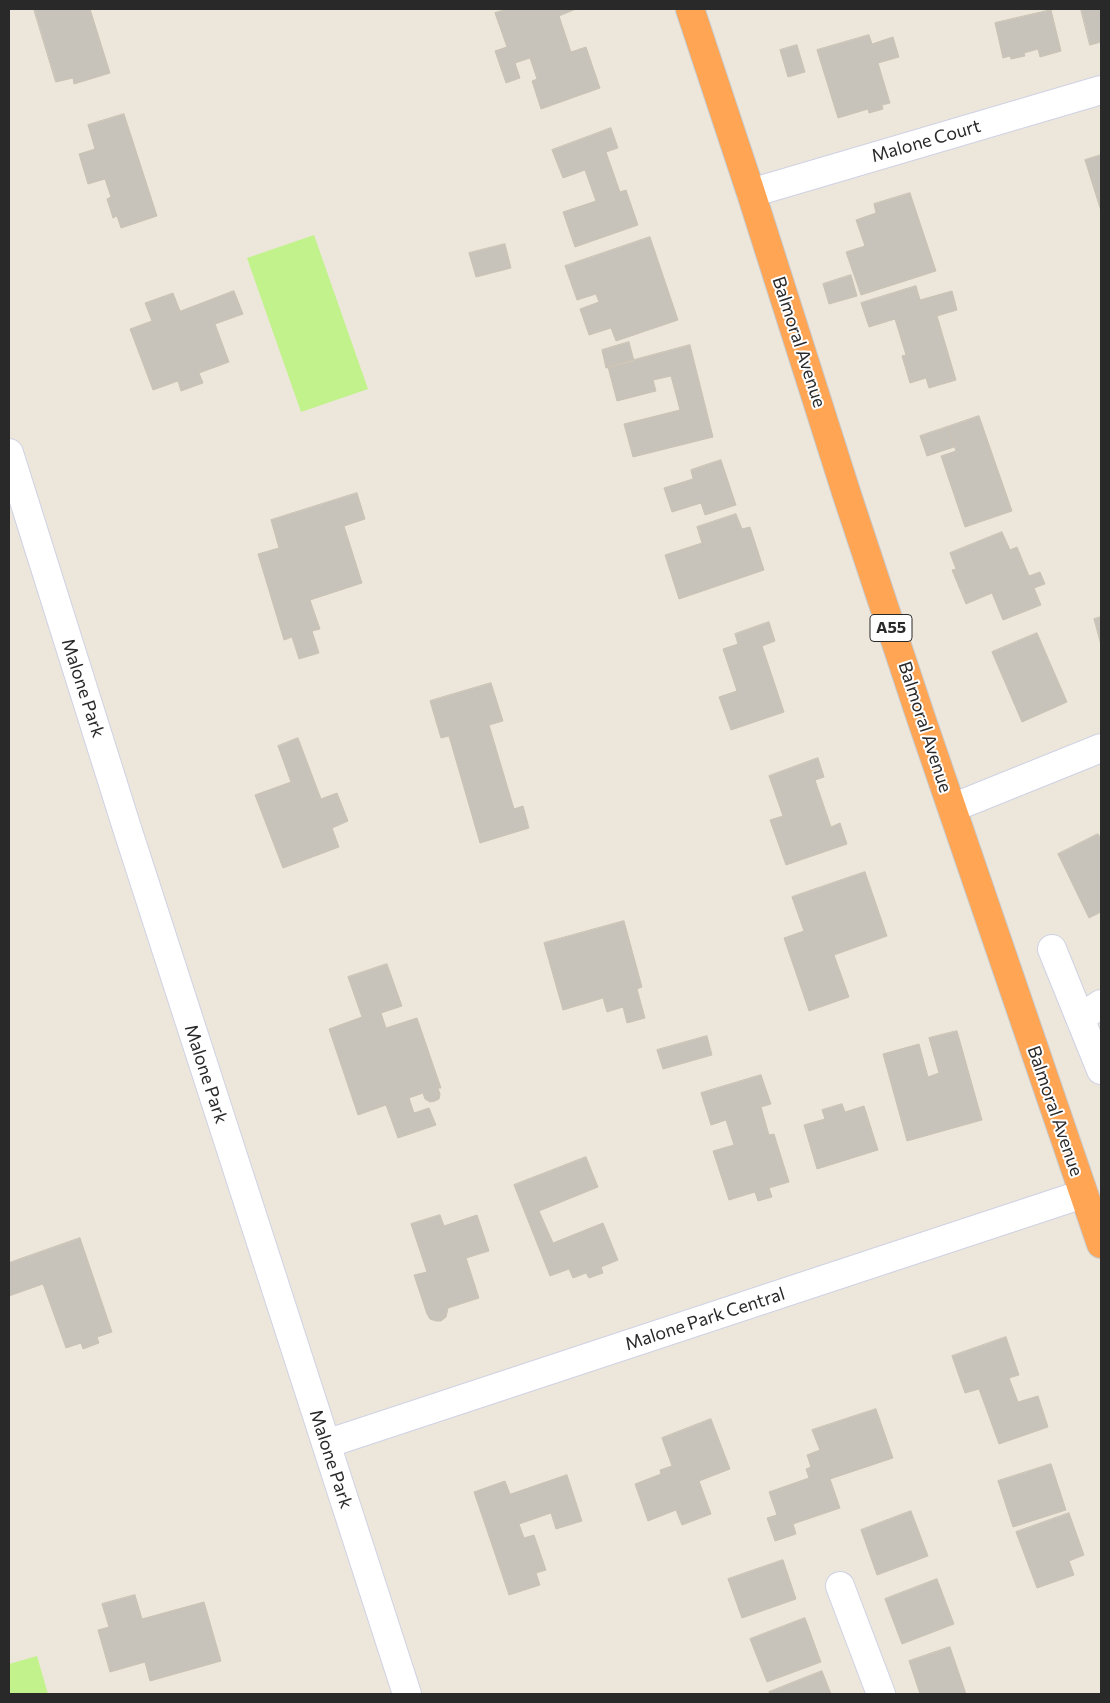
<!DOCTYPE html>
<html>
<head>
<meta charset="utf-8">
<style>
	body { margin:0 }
	#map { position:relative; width:1110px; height:1703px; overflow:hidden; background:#ede6da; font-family:Commissioner,sans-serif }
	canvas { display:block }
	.frame { position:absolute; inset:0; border:10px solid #292929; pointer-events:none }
</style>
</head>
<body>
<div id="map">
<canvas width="1110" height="1703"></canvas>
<div class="frame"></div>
</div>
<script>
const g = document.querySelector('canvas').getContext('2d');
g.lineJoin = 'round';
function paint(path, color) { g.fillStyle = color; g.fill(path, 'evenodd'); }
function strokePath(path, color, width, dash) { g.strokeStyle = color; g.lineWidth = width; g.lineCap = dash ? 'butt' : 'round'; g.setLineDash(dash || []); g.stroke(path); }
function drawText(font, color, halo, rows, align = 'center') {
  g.font = font + ' Commissioner,sans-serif'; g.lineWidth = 4; g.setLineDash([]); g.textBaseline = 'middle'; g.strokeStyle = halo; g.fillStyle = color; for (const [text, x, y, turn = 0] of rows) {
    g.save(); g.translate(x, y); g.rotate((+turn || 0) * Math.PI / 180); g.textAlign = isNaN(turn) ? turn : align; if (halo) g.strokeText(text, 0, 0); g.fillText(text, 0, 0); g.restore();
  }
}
const pitch = new Path2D(`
	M 314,235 L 368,389 L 301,412 L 247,258 Z
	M 37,1656 L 48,1694 L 9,1694 L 9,1664 Z`);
const building = new Path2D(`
	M 34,9 L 90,9 L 110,73 L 74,84 L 73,78 L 56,82 Z
	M 508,9 L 576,9 L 559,16 L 571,52 L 586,47 L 600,88 L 541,109 L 532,81 L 537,79 L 530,58 L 515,63 L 520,78 L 506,83 L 495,51 L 507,47 L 495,13 Z
	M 1081,9 L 1101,9 L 1101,42 L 1090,45 Z
	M 1051,10 L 1061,51 L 1040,57 L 1038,49 L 1024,53 L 1025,56 L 1011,59 L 1010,56 L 1003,58 L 995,23 Z
	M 869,35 L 872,44 L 893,37 L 899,57 L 878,63 L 890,103 L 882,105 L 883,109 L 869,113 L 868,109 L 838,118 L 817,50 Z
	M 797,45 L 805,72 L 788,77 L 780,50 Z
	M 124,114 L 157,216 L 121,228 L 117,216 L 113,218 L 107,199 L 111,197 L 105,179 L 88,184 L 79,154 L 95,149 L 88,125 Z
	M 611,128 L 618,148 L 606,152 L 620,192 L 626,190 L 638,225 L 575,247 L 563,212 L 596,201 L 585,170 L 563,178 L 552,150 Z
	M 1101,155 L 1101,211 L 1085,160 Z
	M 910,193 L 936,271 L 861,295 L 846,252 L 865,246 L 856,220 L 876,213 L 874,204 Z
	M 650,237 L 678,320 L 616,341 L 611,328 L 589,335 L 580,309 L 599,302 L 596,294 L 577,300 L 565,266 Z
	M 505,244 L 511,268 L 476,277 L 469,253 Z
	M 851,275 L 857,296 L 829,304 L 823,284 Z
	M 916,286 L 920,300 L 952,291 L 957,310 L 937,316 L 956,380 L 929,388 L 926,378 L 910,383 L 902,356 L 906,355 L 895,319 L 869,327 L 861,303 Z
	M 234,291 L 243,314 L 215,324 L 229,362 L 199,373 L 203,383 L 181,391 L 178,381 L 153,390 L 130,329 L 152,321 L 145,303 L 173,293 L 180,311 Z
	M 629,342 L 634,361 L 606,368 L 602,350 Z
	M 690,345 L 713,437 L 633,457 L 624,424 L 680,410 L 671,376 L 653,380 L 656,391 L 617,401 L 608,367 Z
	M 979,416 L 1012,511 L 965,527 L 941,456 L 956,451 L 947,427 Z
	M 947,427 L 954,447 L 927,456 L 920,436 Z
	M 721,460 L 736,505 L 705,515 L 701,503 L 672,512 L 664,488 L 693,479 L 691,470 Z
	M 357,493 L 365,519 L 344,526 L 362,583 L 310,600 L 320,629 L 312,631 L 319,653 L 299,659 L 292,637 L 284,640 L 258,554 L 279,548 L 271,520 Z
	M 736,514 L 742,529 L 750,527 L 764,570 L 679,599 L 665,555 L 702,543 L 697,527 Z
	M 1002,532 L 1010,550 L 1017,547 L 1029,576 L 1040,572 L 1045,584 L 1034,588 L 1041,605 L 1003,620 L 992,593 L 966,604 L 952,570 L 956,569 L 950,553 Z
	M 1101,617 L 1101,645 L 1094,619 Z
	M 769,622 L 775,641 L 762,646 L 784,712 L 731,730 L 719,697 L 737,691 L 723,649 L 738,644 L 735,634 Z
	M 1037,633 L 1067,702 L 1022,722 L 992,652 Z
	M 491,683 L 503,721 L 489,725 L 514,809 L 523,806 L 529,828 L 480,843 L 449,736 L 441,738 L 430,701 Z
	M 298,738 L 321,799 L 337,793 L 348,821 L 332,828 L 339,847 L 283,868 L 255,795 L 291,782 L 278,746 Z
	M 818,758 L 824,777 L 815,780 L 831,827 L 840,823 L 847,844 L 786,865 L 770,820 L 783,816 L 769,776 Z
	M 1098,834 L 1101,839 L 1101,912 L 1089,918 L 1058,854 Z
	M 865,872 L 887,936 L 834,955 L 849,997 L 809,1011 L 784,938 L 804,931 L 792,897 Z
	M 624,921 L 642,987 L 637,989 L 645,1018 L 627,1023 L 623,1007 L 607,1012 L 603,998 L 563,1010 L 544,943 Z
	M 387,964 L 402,1006 L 381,1013 L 386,1028 L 417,1018 L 441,1088 L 438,1088 L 440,1094 L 439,1099 L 435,1101 L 430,1102 L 425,1099 L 423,1093 L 409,1098 L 414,1113 L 429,1108 L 436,1125 L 398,1138 L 386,1105 L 358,1115 L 329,1029 L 362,1017 L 348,977 Z
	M 957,1031 L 982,1120 L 907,1141 L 883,1054 L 919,1044 L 928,1077 L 939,1073 L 929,1038 Z
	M 707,1036 L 712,1055 L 663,1069 L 657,1050 Z
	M 761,1075 L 771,1104 L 761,1107 L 769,1135 L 774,1134 L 789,1182 L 769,1188 L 772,1197 L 758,1201 L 755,1192 L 729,1200 L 713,1151 L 734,1145 L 726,1120 L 711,1125 L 701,1093 Z
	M 842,1104 L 845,1112 L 864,1106 L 878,1150 L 817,1169 L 804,1125 L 825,1119 L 822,1110 Z
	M 586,1157 L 598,1187 L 539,1211 L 553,1243 L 603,1223 L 618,1260 L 601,1267 L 603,1273 L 589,1278 L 586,1273 L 573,1278 L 569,1269 L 550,1276 L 514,1185 Z
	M 440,1215 L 444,1226 L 477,1215 L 489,1251 L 466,1258 L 479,1298 L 448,1308 L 446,1317 L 441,1321 L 436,1321 L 430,1319 L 427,1314 L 414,1275 L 427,1272 L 411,1224 Z
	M 80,1238 L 112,1332 L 97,1337 L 99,1343 L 83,1349 L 81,1343 L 66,1348 L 43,1284 L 9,1296 L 9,1263 Z
	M 1006,1337 L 1019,1375 L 1009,1378 L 1018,1402 L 1038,1396 L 1048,1427 L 999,1444 L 979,1389 L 965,1393 L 952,1356 Z
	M 876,1409 L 893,1458 L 830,1479 L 840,1508 L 793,1524 L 796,1534 L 775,1541 L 767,1518 L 777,1515 L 769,1492 L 809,1478 L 806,1469 L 811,1467 L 807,1455 L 820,1450 L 812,1430 Z
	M 711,1419 L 730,1469 L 699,1481 L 711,1514 L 682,1525 L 676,1510 L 648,1521 L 635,1484 L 661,1474 L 660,1470 L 672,1466 L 662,1438 Z
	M 1051,1464 L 1066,1510 L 1013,1527 L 998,1481 Z
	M 567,1475 L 582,1521 L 556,1529 L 551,1513 L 519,1524 L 524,1538 L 534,1535 L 546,1570 L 536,1573 L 540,1585 L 509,1595 L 474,1492 L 505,1481 L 510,1494 Z
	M 911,1511 L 928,1556 L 877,1575 L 861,1530 Z
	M 1069,1513 L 1084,1555 L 1069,1561 L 1074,1575 L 1037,1588 L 1016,1532 Z
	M 783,1560 L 796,1599 L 742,1618 L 728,1579 Z
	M 937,1579 L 954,1624 L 902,1644 L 885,1599 Z
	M 135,1595 L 142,1619 L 204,1602 L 221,1661 L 150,1681 L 145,1662 L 110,1672 L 98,1630 L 109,1627 L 102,1604 Z
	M 805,1618 L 821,1662 L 767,1682 L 750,1639 Z
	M 950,1647 L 966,1694 L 920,1694 L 909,1661 Z
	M 822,1671 L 831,1694 L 770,1694 L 769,1692 Z`);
const minor = new Path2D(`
	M 751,193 L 1101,90
	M 9,453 L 126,825 L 407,1694
	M 952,808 L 1101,748
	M 1052,949 L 1101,1070
	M 1080,1018 L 1101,1004
	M 326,1444 L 1083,1194
	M 840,1586 L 881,1694`);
const highway = new Path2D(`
	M 690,9 L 751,193 L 847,495 L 920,715 L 1101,1244`);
const shields = [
	[891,628,42]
];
const shieldNames = [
	["A55",891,628]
];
const streetNames = [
	["Malone Court",926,141,-16],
	["Balmoral Avenue",799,342,72],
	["Malone Park",83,688,72],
	["Balmoral Avenue",925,727,72],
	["Malone Park",206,1074,72],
	["Balmoral Avenue",1055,1111,71],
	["Malone Park Central",705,1319,-18],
	["Malone Park",331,1459,72]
];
paint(pitch, '#c2f28b');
paint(building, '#c8c3ba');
strokePath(building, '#c9c2b3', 1);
strokePath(minor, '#cfd2e4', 30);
strokePath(highway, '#c7c7c7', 30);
strokePath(minor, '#fff', 28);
strokePath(highway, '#ffa553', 28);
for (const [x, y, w] of shields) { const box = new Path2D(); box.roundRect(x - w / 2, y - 13.5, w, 27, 4); g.fillStyle = '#fff'; g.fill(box); strokePath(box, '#292929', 1); }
drawText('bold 16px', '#292929', null, shieldNames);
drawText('18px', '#292929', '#fff', streetNames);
</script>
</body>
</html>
